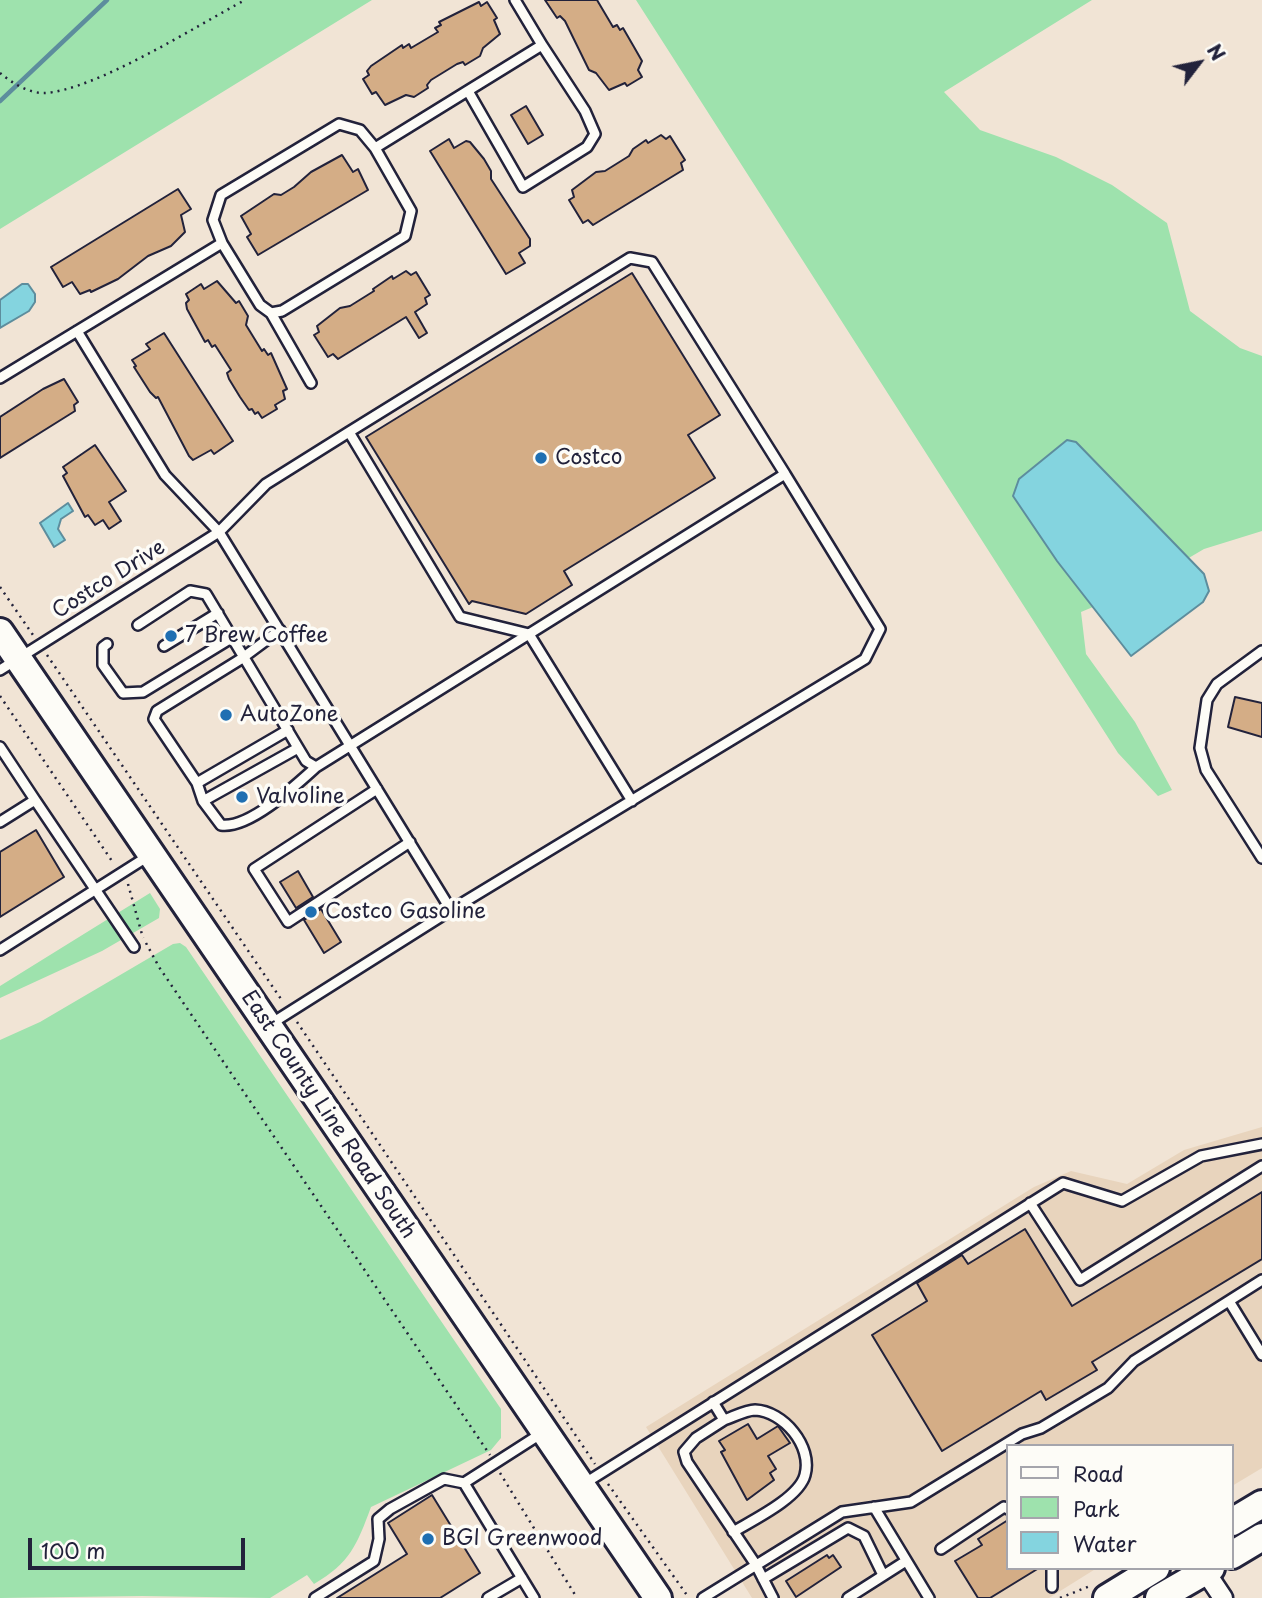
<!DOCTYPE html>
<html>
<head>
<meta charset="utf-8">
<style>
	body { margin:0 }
	#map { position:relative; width:1262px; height:1598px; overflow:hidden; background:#f1e4d5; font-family:"Playpen Sans",sans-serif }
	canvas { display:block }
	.legend { position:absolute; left:1006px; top:1444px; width:228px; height:126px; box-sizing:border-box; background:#fdfcf7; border:2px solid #a5a5ac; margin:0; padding:9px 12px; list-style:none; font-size:21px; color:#22223b }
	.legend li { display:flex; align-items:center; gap:14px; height:35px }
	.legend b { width:35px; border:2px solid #a5a5ac }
	.north { position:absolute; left:1164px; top:28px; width:70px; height:70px; -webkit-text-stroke:5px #fdfcf7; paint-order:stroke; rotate:58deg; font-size:19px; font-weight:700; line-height:28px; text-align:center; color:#22223b }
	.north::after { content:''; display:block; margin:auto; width:24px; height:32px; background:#22223b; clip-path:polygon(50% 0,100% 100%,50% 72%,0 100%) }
	.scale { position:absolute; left:28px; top:1538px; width:217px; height:32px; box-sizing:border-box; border:4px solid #22223b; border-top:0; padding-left:9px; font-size:21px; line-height:24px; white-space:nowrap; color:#22223b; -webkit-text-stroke:5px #fdfcf7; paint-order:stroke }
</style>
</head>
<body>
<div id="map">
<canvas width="1262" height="1598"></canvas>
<ul class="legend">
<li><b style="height:9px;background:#fdfcf7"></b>Road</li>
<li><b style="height:19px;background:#9ee2ad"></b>Park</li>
<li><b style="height:19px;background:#84d4df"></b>Water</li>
</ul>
<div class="north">N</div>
<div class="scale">100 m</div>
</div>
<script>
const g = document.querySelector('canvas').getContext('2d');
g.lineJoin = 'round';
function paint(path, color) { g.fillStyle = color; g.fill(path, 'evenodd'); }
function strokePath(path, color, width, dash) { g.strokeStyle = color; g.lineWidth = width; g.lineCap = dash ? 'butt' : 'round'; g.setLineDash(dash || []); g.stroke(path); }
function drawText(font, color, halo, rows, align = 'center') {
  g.font = font + ' "Playpen Sans",sans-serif'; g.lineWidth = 7; g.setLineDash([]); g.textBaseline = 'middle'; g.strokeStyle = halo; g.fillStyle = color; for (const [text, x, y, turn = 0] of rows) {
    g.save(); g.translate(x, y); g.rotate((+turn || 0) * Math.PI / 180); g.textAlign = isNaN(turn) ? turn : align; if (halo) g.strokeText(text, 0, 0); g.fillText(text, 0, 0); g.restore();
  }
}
const built = new Path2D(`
	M 1262,1127 L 1262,1468 L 1232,1486 L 1232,1446 L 1008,1446 L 1008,1568 L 1097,1568 L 1049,1598 L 752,1598 L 646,1427 L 1034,1187 L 1071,1171 L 1127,1184 L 1184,1150 Z`);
const green = new Path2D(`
	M 0,0 L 372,0 L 0,229 Z
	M 636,0 L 1092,0 L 944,92 L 980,130 L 1056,157 L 1112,185 L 1167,223 L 1190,311 L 1240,348 L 1262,356 L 1262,531 L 1204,549 L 1136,589 L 1081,612 L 1086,654 L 1135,722 L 1172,790 L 1158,796 L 1118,753 Z
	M 150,893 L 160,909 L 159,918 L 102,951 L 0,998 L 0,986 Z
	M 180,943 L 186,947 L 501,1409 L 501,1438 L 491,1450 L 371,1507 C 357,1545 350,1563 314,1584 L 307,1575 L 270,1598 L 142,1596 L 0,1598 L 0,1040 L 40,1022 L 173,944 Z`);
const water = new Path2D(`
	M 22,284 L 28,284 L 35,294 L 35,302 L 29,311 L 0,328 L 0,300 Z
	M 1067,440 L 1076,442 L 1204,574 L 1209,591 L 1203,602 L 1131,656 L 1057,561 L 1013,496 L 1019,479 Z
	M 68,503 L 73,511 L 61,519 L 58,529 L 65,540 L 54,547 L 40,523 Z`);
const stream = new Path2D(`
	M 0,101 L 107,0`);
const building = new Path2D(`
	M 545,0 L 597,0 L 613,27 L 617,25 L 620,30 L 623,28 L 634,47 L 642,61 L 638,70 L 642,77 L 627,86 L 625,83 L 609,90 L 596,73 L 589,70 L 565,21 L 560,16 L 557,18 Z
	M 479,2 L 481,6 L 487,2 L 497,18 L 494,20 L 500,34 L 483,48 L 480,56 L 465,65 L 463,62 L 457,64 L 431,80 L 427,85 L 428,88 L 414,97 L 406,95 L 385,105 L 376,92 L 372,94 L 363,79 L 369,75 L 367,71 L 371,66 L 402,45 L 403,48 L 409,44 L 411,48 L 438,32 L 435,28 L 441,25 L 439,22 Z
	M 526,106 L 543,135 L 528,144 L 511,115 Z
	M 661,135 L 666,139 L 670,136 L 685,160 L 681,163 L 683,170 L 593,225 L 588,220 L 583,223 L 569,200 L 574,197 L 572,190 L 596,172 L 605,171 L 629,156 L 633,149 L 646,140 L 648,143 Z
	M 449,139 L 454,148 L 466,141 L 470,142 L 484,159 L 491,171 L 491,179 L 530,239 L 530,246 L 519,253 L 525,263 L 506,274 L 430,151 Z
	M 342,155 L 353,172 L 358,169 L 368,190 L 258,255 L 247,237 L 251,234 L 241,216 L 274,194 L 281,195 L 294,187 L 311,172 Z
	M 178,189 L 191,209 L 181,215 L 185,232 L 171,246 L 148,256 L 118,279 L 91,292 L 90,290 L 80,294 L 72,282 L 63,287 L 51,267 Z
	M 406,271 L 411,275 L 416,272 L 430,295 L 425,298 L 427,304 L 415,312 L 427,333 L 419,338 L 406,317 L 338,359 L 333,354 L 328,357 L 314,335 L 319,332 L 317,326 L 340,308 L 350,306 L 374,291 L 373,289 L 392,276 L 393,279 Z
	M 632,273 L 720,415 L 688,435 L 715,478 L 564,571 L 572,585 L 526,614 L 472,601 L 469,604 L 366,437 Z
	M 217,281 L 236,303 L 239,301 L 248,316 L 246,325 L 262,351 L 264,349 L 268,355 L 271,353 L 287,389 L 283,391 L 285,399 L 275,405 L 277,409 L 262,418 L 258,412 L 255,414 L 252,409 L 249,410 L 240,397 L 229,379 L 227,373 L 231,370 L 215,345 L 212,347 L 208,340 L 205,342 L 187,309 L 186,303 L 189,300 L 186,294 L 201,284 L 204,289 Z
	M 164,333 L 233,441 L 214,454 L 211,450 L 193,460 L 189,456 L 158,397 L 156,398 L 150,392 L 134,367 L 136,366 L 132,360 L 150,349 L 146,344 Z
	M 64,379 L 78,402 L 74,405 L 75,411 L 0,458 L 0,417 L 43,389 Z
	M 95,445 L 126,491 L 109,502 L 121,521 L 109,529 L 103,520 L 95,525 L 88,515 L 85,517 L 63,476 L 67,473 L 63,467 Z
	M 1235,697 L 1262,703 L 1262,737 L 1228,727 Z
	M 36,830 L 64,877 L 0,917 L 0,852 Z
	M 298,871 L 313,897 L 296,908 L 280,882 Z
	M 321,909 L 341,942 L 324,953 L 304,920 Z
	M 1262,1192 L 1262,1259 L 1092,1362 L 1097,1370 L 1046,1400 L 1041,1391 L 942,1451 L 872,1335 L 927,1301 L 917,1283 L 962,1255 L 968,1264 L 1025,1229 L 1072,1306 Z
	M 748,1424 L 757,1439 L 778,1426 L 790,1443 L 768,1456 L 776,1469 L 770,1473 L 774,1480 L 747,1500 L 721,1452 L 725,1450 L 719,1441 Z
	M 432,1495 L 480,1573 L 440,1598 L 337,1598 L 407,1554 L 388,1523 Z
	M 1008,1520 L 1008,1568 L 1039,1568 L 990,1598 L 978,1598 L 955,1561 L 982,1545 L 978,1539 Z
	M 827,1555 L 829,1558 L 833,1555 L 841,1567 L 796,1597 L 786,1581 Z`);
const path = new Path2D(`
	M 0,73 C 12,83 28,93 44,93 C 94,91 198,25 245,0
	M 0,587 L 33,635
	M 47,655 L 283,1002
	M 0,696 L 114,864
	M 128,884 L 143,938
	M 146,943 L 159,967 L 490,1455
	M 297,1022 L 595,1464
	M 500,1473 L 577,1598
	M 608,1484 L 689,1598
	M 1060,1598 L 1090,1586`);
const service = new Path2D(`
	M 515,0 L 542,45
	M 222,243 L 260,305 L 271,313 L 282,311 L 405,236 L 411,211 L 375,148
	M 271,313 L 311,383
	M 77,331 L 165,475 L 219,532 L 451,910 L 269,1025
	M 0,378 L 222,243 L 213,220 L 221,195 L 339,124 L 360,130 L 375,148 L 542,45 L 585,111 L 595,134 L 587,147 L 523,187 L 468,91
	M 349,432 L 630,258 L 652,262 L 785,474
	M 138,625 L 190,591 L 206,594 L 306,761 L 316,767 L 529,634 L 632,801
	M 280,630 L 241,659 L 157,711 L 154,719 L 197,783 L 203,801 L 221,825 C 249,829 295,786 316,767
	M 107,644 L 103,647 L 103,665 L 123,693 L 143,692 L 233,637
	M 164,646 L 218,613
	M 1262,651 L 1217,684 L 1207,700 L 1200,748 L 1206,770 L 1262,858
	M 0,670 L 219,532 L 266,484 L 349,432 L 460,617 L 529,634 L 785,474 L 880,629 L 865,659 L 451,910
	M 0,747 L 35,800 L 0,822
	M 197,783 L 288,730
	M 377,789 L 254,869 L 288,922 L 410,842
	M 35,800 L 134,947
	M 203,801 L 298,748
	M 0,950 L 150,855
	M 1030,1203 L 1080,1280 L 1262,1166
	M 1229,1301 L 1262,1355
	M 713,1402 L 724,1420 L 696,1438 L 684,1452 L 687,1462 L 756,1565 L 773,1598
	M 724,1420 C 733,1417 746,1410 755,1410 C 783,1411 813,1446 805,1475 C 799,1498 753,1520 733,1532
	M 582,1485 L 1063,1183 L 1122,1201 L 1201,1156 L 1262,1144
	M 874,1507 L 929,1598
	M 941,1549 L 1004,1507 L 1008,1509
	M 1052,1568 L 1052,1587
	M 763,1579 L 848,1528 L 864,1536 L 883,1575
	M 315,1598 L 374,1561 L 379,1539 L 378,1519 L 390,1509 L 444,1479 L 464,1483
	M 488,1598 L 522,1578
	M 534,1598 L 464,1483 L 542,1433
	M 703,1598 L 842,1512 L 911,1502 L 1022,1434 L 1041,1428 L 1108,1388 L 1134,1361 L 1262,1280
	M 848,1598 L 906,1561`);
const minor = new Path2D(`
	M 1203,1568 L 1223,1598`);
const primary = new Path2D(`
	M 0,632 L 658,1598
	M 1232,1522 L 1262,1504
	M 1232,1555 L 1262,1537
	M 1107,1598 L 1156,1568
	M 1159,1598 L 1211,1568`);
const markers = [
	[541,458,7,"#1f6fb2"],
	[171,636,7,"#1f6fb2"],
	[226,715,7,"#1f6fb2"],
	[242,797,7,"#1f6fb2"],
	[311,912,7,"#1f6fb2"],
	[428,1539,7,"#1f6fb2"]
];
const poiNames = [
	["Costco",555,458],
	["7 Brew Coffee",185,636],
	["AutoZone",240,715],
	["Valvoline",256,797],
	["Costco Gasoline",325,912],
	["BGI Greenwood",442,1539]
];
const streetNames = [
	["Costco Drive",109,580,-32],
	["East County Line Road South",328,1115,56]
];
paint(built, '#e8d4bd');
paint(green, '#9ee2ad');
paint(water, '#84d4df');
strokePath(water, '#5d8d9d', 2);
strokePath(stream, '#5d8d9d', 4.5);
paint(building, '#d4ad86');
strokePath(building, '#22223b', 2);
strokePath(service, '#22223b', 14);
strokePath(minor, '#22223b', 23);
strokePath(primary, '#22223b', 32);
strokePath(path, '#22223b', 2.5, [2, 5]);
strokePath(service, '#fdfcf7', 9);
strokePath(minor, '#fdfcf7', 18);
strokePath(primary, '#fdfcf7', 26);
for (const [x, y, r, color] of markers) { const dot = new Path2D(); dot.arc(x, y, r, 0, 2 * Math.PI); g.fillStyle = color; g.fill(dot); strokePath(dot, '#fdfcf7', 2.5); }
drawText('21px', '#22223b', '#fdfcf7', poiNames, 'left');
drawText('21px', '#22223b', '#fdfcf7', streetNames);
</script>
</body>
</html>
